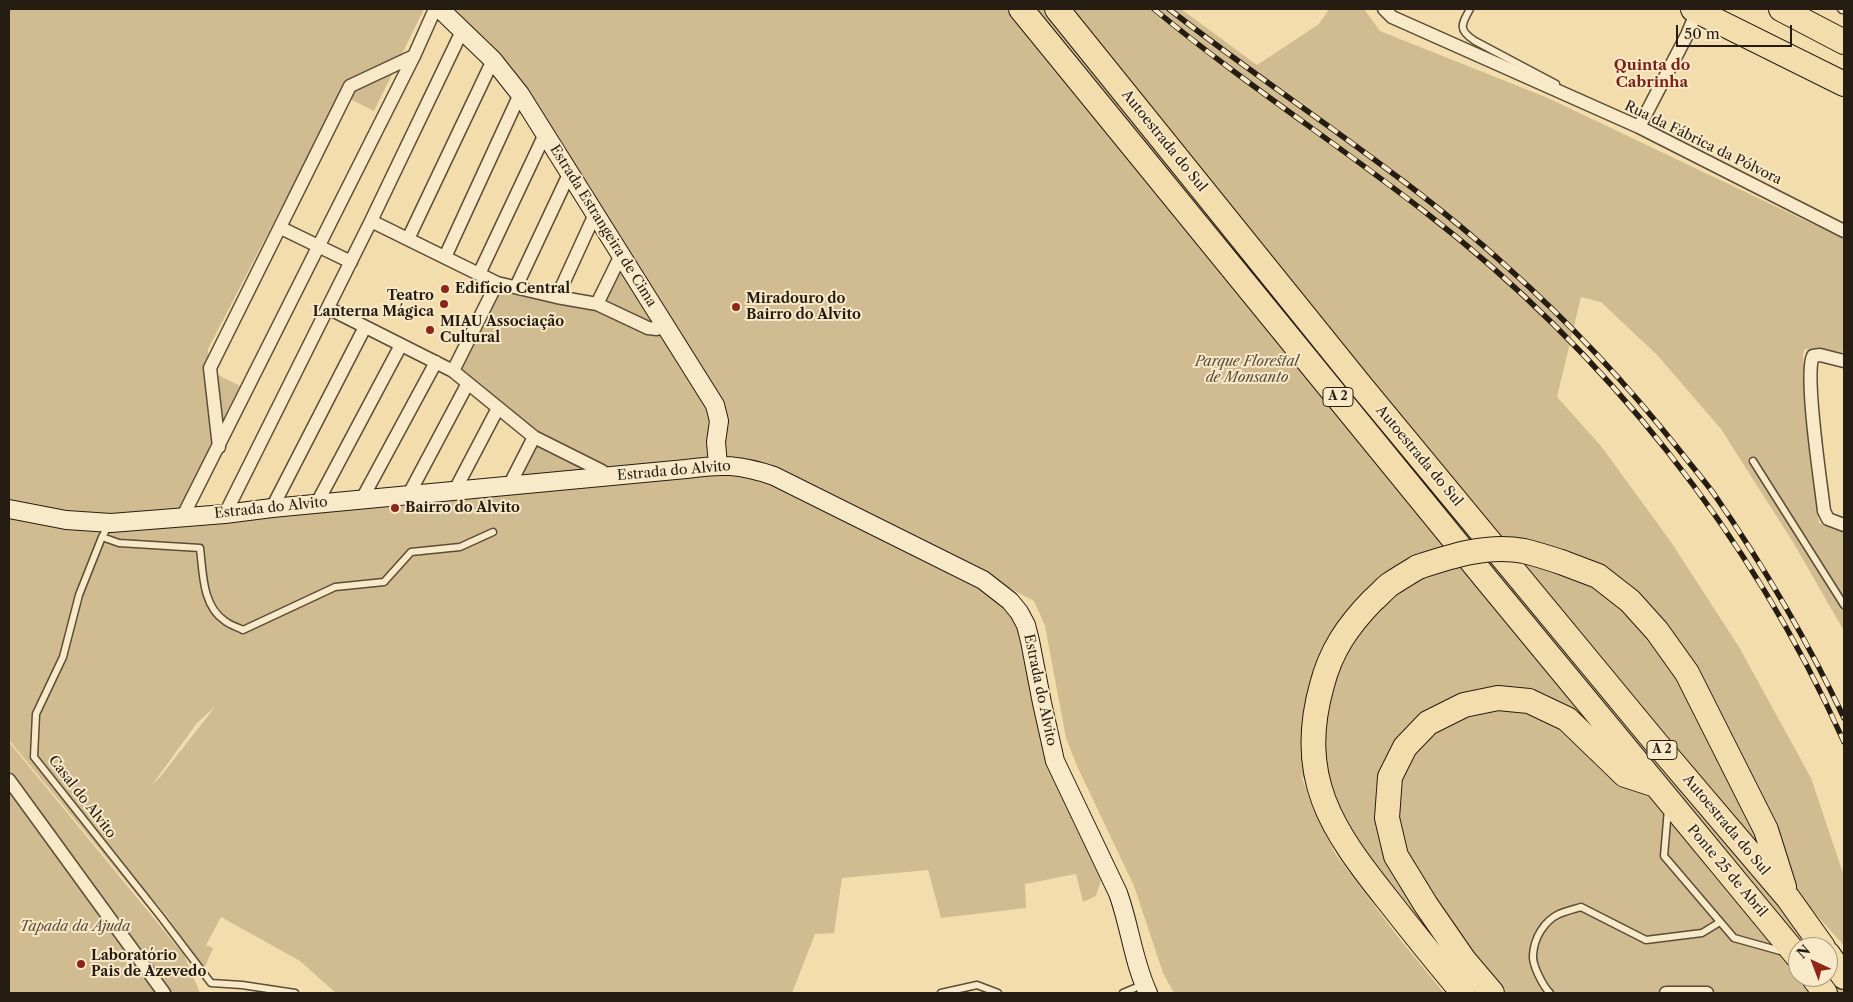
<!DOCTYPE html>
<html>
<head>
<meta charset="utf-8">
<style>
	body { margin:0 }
	#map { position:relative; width:1853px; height:1002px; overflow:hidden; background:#f4ddac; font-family:"Libre Caslon Text",serif }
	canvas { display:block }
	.frame { position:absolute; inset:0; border:10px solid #261d12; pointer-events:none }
	.north { position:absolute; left:1788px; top:937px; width:50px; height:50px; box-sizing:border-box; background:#f8e9c9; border:1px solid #a49780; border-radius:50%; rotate:317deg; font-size:14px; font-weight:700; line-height:20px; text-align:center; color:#261d12 }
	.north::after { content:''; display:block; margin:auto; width:18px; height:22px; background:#8f2418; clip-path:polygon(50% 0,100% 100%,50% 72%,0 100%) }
	.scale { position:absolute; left:1676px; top:25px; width:116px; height:22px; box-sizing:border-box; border:2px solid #261d12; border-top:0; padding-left:6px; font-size:15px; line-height:18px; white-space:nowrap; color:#261d12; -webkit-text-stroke:4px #f8e9c9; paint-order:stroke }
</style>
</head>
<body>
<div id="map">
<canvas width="1853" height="1002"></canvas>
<div class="frame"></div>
<div class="north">N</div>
<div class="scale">50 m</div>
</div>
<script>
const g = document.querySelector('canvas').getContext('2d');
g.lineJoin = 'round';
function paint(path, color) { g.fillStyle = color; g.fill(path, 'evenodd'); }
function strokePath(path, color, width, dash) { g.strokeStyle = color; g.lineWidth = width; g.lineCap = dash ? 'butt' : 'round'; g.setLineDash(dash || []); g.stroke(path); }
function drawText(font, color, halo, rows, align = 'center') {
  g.font = font + ' "Libre Caslon Text",serif'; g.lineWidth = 4; g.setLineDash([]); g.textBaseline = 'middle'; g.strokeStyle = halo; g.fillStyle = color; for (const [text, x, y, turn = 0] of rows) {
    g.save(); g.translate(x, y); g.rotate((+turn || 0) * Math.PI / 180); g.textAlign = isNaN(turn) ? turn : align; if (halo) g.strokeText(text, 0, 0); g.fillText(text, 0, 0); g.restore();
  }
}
const green = new Path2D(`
	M 9,9 L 424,9 L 374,111 L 340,94 L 208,349 L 208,370 L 240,386 L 174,520 L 508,490 L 532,443 L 450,375 L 495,283 L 598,309 L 620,266 L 496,66 L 441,9 L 1181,9 L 1257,65 L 1319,24 L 1329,9 L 1364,9 L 1380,31 L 1548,98 L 1844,239 L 1844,352 L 1805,349 L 1803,354 L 1806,402 L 1819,523 L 1844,530 L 1844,631 L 1793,542 L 1721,429 L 1657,355 L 1601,302 L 1581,297 L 1557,397 L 1601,446 L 1671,542 L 1739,647 L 1811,778 L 1844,876 L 1844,946 L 1813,911 L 1844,954 L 1844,993 L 1478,993 L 1301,775 L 1312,807 L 1336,855 L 1399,938 L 1444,993 L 1174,993 L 1163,973 L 1134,886 L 1077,766 L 1066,738 L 1045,626 L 1034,601 L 943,553 L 886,541 L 967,580 L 1004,605 L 1023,640 L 1047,767 L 1101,880 L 1096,896 L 1083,902 L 1076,874 L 1025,884 L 1026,908 L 941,918 L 928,870 L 842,878 L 834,933 L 815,934 L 792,993 L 336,993 L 300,961 L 221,917 L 206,945 L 213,948 L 204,969 L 167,916 L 150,896 L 147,907 L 9,740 ZM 215,707 L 160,777 L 152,785 L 197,723 ZM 1798,947 L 1828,947 L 1828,977 L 1798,977 Z
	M 9,742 L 184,955 L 200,993 L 9,993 Z`);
const lane = new Path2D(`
	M 1470,9 C 1461,25 1458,30 1475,41 L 1556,84
	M 1841,9 L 1842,10
	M 1753,461 L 1844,605
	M 109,525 L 102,537 L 79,595 L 63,657 L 36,714 L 34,757 L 161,917 L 211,983 L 242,985 L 295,993
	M 102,537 L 119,543 L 200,548 C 203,572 202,606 225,621 C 230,625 237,627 243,630 L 335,587 L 384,582 L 411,552 L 460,547 L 493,532
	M 1668,809 L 1664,856 L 1734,938 L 1784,952
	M 941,993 L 977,985 L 998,993
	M 1123,993 L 1142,985
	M 1550,993 C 1543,986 1532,965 1533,955 C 1534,938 1544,921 1559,914 C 1566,911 1574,909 1581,907 L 1646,940 L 1702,933 L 1720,922`);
const street = new Path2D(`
	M 1384,9 L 1392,17 L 1639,127 L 1844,231
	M 1639,127 L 1687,35 L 1697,11
	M 371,221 L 497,283 L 557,297 L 597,304 L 648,328 L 657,329 L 665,326
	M 281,228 L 351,262
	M 408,239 L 493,60
	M 445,257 L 520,94
	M 479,274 L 545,134
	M 516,287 L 570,172
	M 557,297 L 595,214
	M 597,304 L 621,255
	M 328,308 L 453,371 L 534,437 L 602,471 L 605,477
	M 1844,361 L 1820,355 L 1813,356 C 1804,375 1821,484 1824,511 L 1828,519 L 1844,525
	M 453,371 L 497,283
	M 219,447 L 210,368 L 350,86 L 414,56
	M 510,484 L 534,437
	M 455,490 L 498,408
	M 409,494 L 468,383
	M 362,499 L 436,362
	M 317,503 L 401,345
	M 272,508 L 365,327
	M 225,514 L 371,221 L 463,29
	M 183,516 L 414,56 L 435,9
	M 9,780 L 164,993
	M 1666,993 L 1707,993`);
const secondary = new Path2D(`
	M 440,9 L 493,60 L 520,94 L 715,405 L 719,421 L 716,442 L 718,465
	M 9,509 L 66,520 L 111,523 L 225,514 L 272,508 L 686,469 C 722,464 739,464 774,476 L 983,580 L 1010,601 L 1019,612 L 1026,625 L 1030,641 L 1042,703 L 1055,761 L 1118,893 C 1130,926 1133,961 1148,993`);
const highway = new Path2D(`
	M 1021,9 L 1486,579 L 1798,957
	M 1057,9 L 1361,386 L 1657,744 L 1788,898 L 1823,947
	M 1693,9 L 1844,84
	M 1781,9 L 1844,42
	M 1561,562 L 1598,576 L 1630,601 L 1657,631 L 1687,673 L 1766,830 L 1784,887
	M 1418,567 C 1408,573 1398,579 1389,585 C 1383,590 1378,596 1372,601 C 1348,626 1331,650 1322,685 C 1296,777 1331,829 1387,899 C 1412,931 1437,962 1463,993
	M 1828,954 L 1844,977
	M 1813,977 L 1825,993
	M 1492,993 L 1464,960 L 1426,905 L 1396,856 L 1387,818 L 1390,777 L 1405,747 L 1428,723 L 1464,705 L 1498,698 L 1529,701 L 1567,719 L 1625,775 L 1656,785`);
const rail = new Path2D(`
	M 1154,9 C 1241,81 1336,143 1425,212 C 1605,351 1751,534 1844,742
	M 1169,9 C 1280,96 1402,171 1506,266 C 1569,322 1627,384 1680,451 C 1691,465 1703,479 1714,494 C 1763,565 1807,640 1844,718`);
const highwayBridge = new Path2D(`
	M 1418,567 C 1451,556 1488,544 1524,551 C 1536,554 1549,558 1561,562`);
const markers = [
	[445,289,5,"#8f2418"],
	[444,304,5,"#8f2418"],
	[736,307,5,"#8f2418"],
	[430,330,5,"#8f2418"],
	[395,508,5,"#8f2418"],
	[81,964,5,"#8f2418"]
];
const shields = [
	[1338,397,30],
	[1662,750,30]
];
const shieldNames = [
	["A 2",1338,397],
	["A 2",1662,750]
];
const streetNames = [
	["Autoestrada do Sul",1164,141,51],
	["Rua da Fábrica da Pólvora",1703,143,26],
	["Estrada Estrangeira de Cima",603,226,58],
	["Autoestrada do Sul",1419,456,50],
	["Estrada do Alvito",674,471,-5],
	["Estrada do Alvito",271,508,-6],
	["Estrada do Alvito",1040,690,78],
	["Casal do Alvito",82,797,52],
	["Autoestrada do Sul",1726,825,50],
	["Ponte 25 de Abril",1727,871,50]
];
const poiNames = [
	["Edifício Central",455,289],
	["Teatro",434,296,"right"],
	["Lanterna Mágica",434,312,"right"],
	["Miradouro do",746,299],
	["Bairro do Alvito",746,315],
	["MIAU Associação",440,322],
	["Cultural",440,338],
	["Bairro do Alvito",405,508],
	["Laboratório",91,956],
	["Pais de Azevedo",91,972]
];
const parkNames = [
	["Parque Florestal",1247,362],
	["de Monsanto",1247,378],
	["Tapada da Ajuda",75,927]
];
const neighbourhoodNames = [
	["Quinta do",1652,66],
	["Cabrinha",1652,83]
];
paint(green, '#d1bc92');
strokePath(lane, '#5a4d38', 9);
strokePath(street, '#5a4d38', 15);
strokePath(secondary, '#261d12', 20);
strokePath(highway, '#261d12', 26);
strokePath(lane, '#f8e9c9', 6);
strokePath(street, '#f8e9c9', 12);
strokePath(secondary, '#f8e9c9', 18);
strokePath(highway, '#f4ddac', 24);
strokePath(rail, '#261d12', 5.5);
strokePath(rail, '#f8e9c9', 4, [11]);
strokePath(highwayBridge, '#261d12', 26, []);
strokePath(highwayBridge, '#f4ddac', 24);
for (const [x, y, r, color] of markers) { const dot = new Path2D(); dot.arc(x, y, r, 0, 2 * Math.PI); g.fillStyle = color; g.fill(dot); strokePath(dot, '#f8e9c9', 2); }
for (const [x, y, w] of shields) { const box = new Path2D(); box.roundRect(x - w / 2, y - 9.5, w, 19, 4); g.fillStyle = '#f8e9c9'; g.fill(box); strokePath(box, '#261d12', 1); }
drawText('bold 12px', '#261d12', null, shieldNames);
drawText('14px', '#261d12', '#f8e9c9', streetNames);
drawText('bold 14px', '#261d12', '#f8e9c9', poiNames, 'left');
drawText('italic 14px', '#594d38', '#f8e9c9', parkNames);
drawText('bold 15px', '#7a1f14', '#f8e9c9', neighbourhoodNames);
</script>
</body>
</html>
